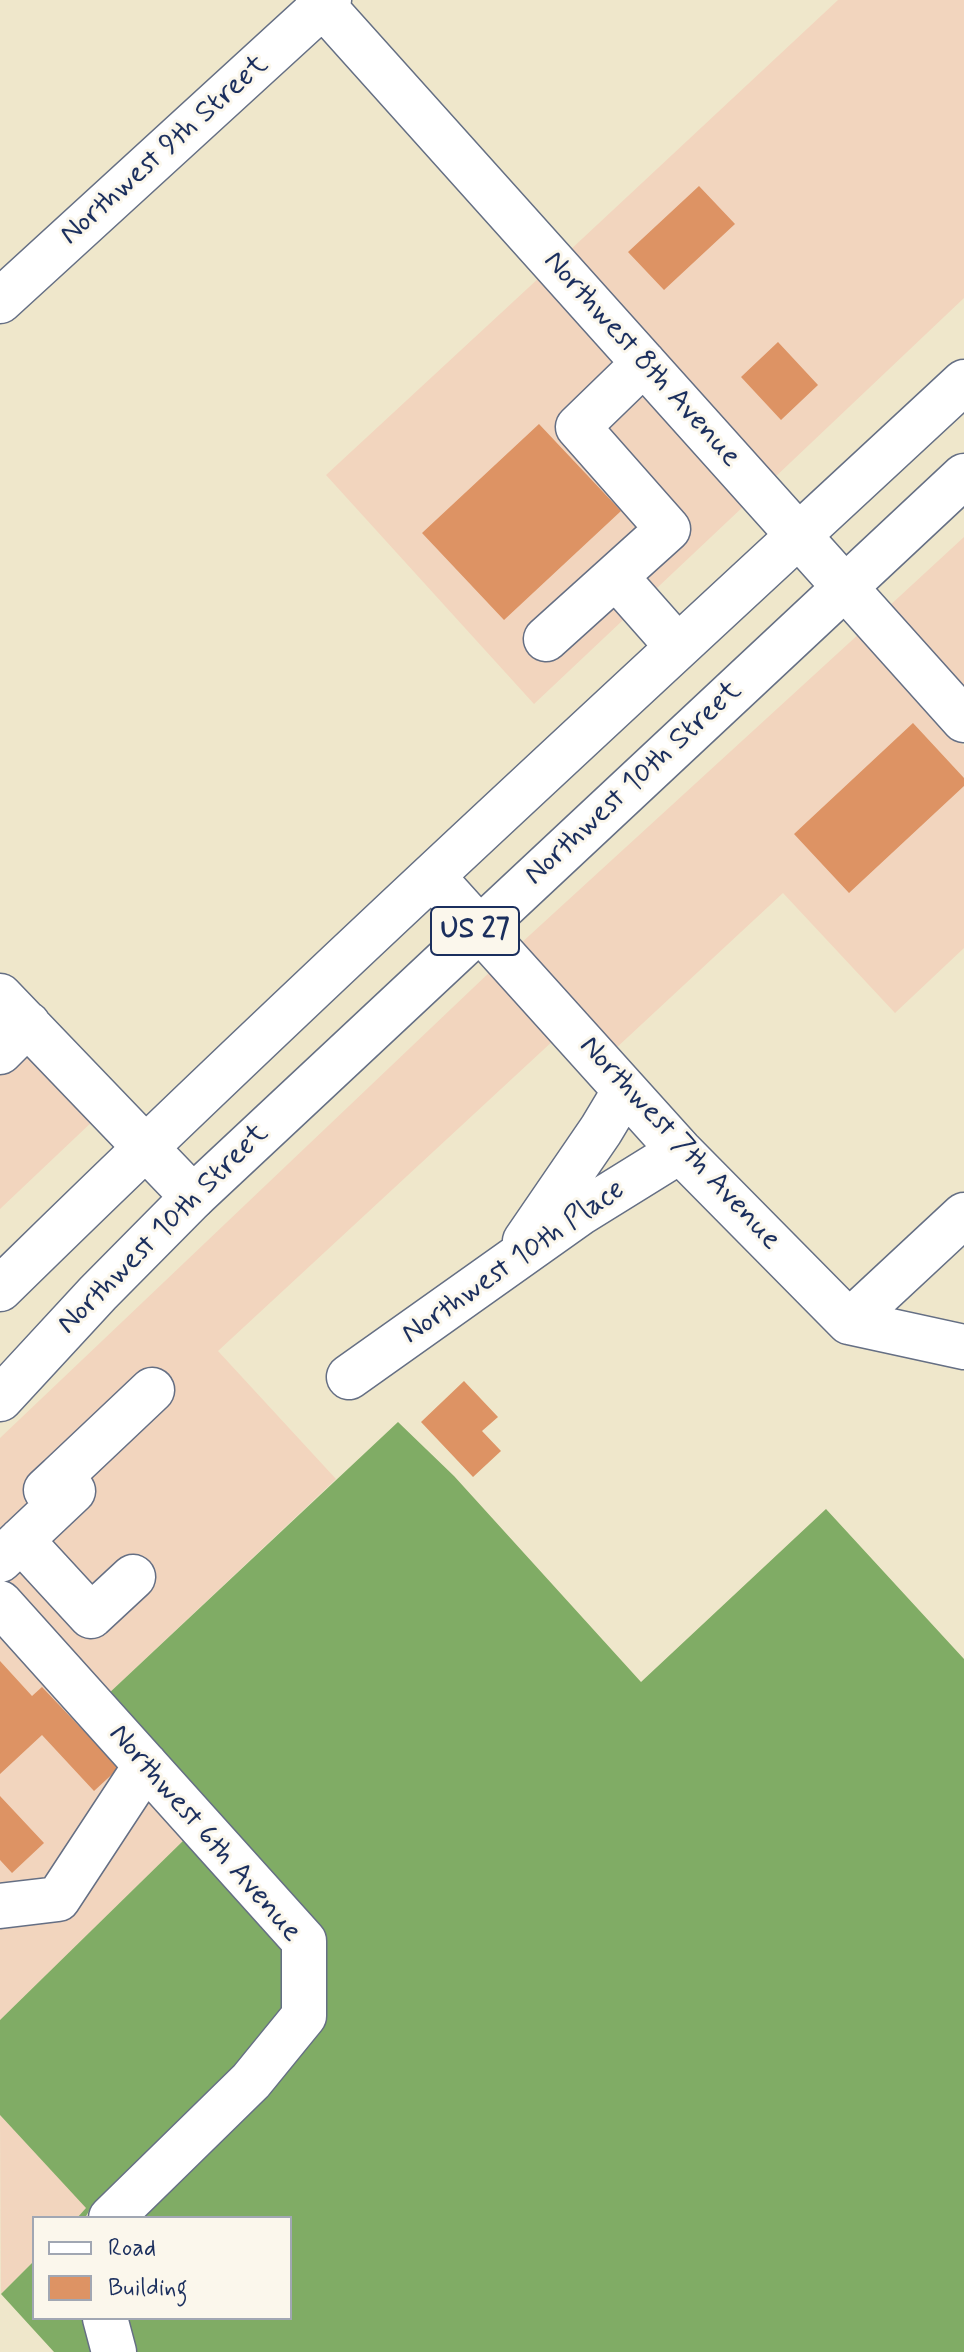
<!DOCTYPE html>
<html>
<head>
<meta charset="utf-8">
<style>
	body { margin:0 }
	#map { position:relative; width:964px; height:2352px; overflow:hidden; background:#efe7cb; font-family:Mynerve,sans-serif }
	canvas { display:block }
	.legend { position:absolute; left:32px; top:2216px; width:260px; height:104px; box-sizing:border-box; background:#fbf7ec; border:2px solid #a1a7b3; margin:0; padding:10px 14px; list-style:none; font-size:24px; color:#1b2f5e }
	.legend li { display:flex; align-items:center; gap:16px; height:40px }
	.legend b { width:40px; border:2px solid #a1a7b3 }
</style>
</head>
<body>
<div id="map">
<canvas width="964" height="2352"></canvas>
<ul class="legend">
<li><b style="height:10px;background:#fff"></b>Road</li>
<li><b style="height:22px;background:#dd9364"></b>Building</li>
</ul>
</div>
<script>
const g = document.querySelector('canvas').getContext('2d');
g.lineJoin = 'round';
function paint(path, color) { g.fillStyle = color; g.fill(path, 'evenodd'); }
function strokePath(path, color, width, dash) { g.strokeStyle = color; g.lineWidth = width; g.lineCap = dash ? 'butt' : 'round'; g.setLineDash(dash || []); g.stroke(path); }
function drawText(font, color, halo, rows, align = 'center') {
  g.font = font + ' Mynerve,sans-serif'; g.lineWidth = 6; g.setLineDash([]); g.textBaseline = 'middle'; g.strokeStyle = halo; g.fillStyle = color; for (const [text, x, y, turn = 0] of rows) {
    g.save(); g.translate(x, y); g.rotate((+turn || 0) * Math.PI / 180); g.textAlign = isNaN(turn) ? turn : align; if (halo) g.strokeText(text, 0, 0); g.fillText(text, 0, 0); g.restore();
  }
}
const built = new Path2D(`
	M 838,0 L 964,0 L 964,298 L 772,480 L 568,252 Z
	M 541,276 L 746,504 L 534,704 L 326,475 Z
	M 964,537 L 964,693 L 887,608 Z
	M 861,632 L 964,746 L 964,948 L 895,1013 L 783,893 L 614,1050 L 519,945 Z
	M 493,969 L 555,1039 L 218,1351 L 336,1479 L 107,1695 L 0,1576 L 0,1438 Z
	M 0,1021 L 95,1119 L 0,1209 Z
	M 0,1630 L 187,1837 L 0,2020 Z
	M 0,2115 L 87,2208 L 77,2218 L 34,2218 L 34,2261 L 1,2294 Z`);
const forest = new Path2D(`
	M 398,1422 L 454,1476 L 641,1682 L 826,1509 L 964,1659 L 964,2352 L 133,2352 L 125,2318 L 290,2318 L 290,2218 L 139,2218 L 265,2096 L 324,1944 L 107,1695 Z
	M 187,1837 L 285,1947 L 285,2007 L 236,2067 L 89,2211 L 85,2218 L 77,2218 L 86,2208 L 0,2115 L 0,2020 Z
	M 34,2261 L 34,2318 L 86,2318 L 95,2352 L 54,2352 L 1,2294 Z`);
const building = new Path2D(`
	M 699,186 L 735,224 L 664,290 L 628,252 Z
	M 778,342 L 818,385 L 781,420 L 741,377 Z
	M 539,424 L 621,511 L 504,620 L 422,533 Z
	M 913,723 L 964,778 L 964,786 L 849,893 L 794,834 Z
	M 464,1381 L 498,1417 L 482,1431 L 501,1451 L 473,1477 L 421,1422 Z
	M 0,1661 L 32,1696 L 42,1687 L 119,1768 L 94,1791 L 42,1735 L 0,1774 Z
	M 0,1796 L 44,1843 L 12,1873 L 0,1860 Z`);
const minor = new Path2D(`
	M 318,0 L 964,720
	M 0,301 L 329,0
	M 616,577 L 677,646
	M 546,639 L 668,529 L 578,427 L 644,363
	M 433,877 L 680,1151 L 849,1322 L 964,1347
	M 0,996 L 193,1197
	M 0,1052 L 28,1024
	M 525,1241 L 601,1130 L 625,1090
	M 849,1322 L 964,1215
	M 349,1377 L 580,1213 L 680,1151
	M 60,1477 L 152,1390
	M 21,1540 L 91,1616 L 133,1577
	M 0,1560 L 73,1491 L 60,1477 L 46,1490
	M 0,1603 L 304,1941 L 304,2016 L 251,2081 L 111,2218
	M 0,1906 L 58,1899 L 146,1765
	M 105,2318 L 114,2352`);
const highway = new Path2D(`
	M 0,1289 C 315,980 641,682 964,382
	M 0,1399 L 98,1293 L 193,1197 L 964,476`);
const shields = [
	[475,931,88]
];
const shieldNames = [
	["US 27",475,931]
];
const streetNames = [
	["Northwest 9th Street",165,151,-42],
	["Northwest 8th Avenue",641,360,48],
	["Northwest 10th Street",634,784,-43],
	["Northwest 7th Avenue",679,1144,47],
	["Northwest 10th Street",164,1230,-45],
	["Northwest 10th Place",514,1263,-35],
	["Northwest 6th Avenue",204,1834,49]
];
paint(built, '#f2d5be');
paint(forest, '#80ac65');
paint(building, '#dd9364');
strokePath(minor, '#656f84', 47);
strokePath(highway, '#656f84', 47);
strokePath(minor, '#fff', 44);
strokePath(highway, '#fff', 44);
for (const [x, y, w] of shields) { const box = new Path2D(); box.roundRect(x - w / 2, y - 24, w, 48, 6); g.fillStyle = '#fbf7ec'; g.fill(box); strokePath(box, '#1b2f5e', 2); }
drawText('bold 28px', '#1b2f5e', null, shieldNames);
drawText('30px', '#1b2f5e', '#fbf7ec', streetNames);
</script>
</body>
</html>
